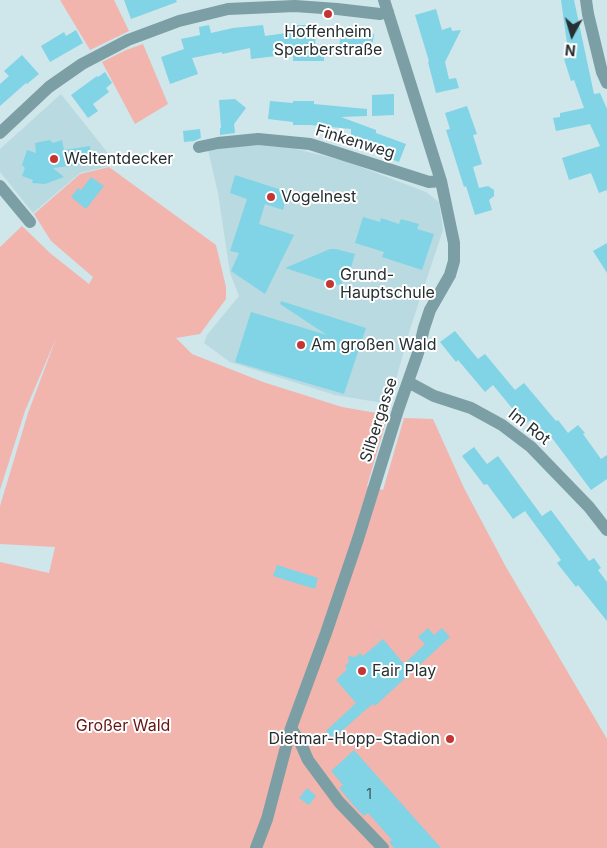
<!DOCTYPE html>
<html>
<head>
<meta charset="utf-8">
<style>
	body { margin:0 }
	#map { position:relative; width:607px; height:848px; overflow:hidden; background:#cfe6eb; font-family:Inter,sans-serif }
	canvas { display:block }
	.north { position:absolute; left:547px; top:10px; width:50px; height:50px; -webkit-text-stroke:4px #fff; paint-order:stroke; rotate:186deg; font-size:14px; font-weight:700; line-height:20px; text-align:center; color:#262f31 }
	.north::after { content:''; display:block; margin:auto; width:18px; height:22px; background:#262f31; clip-path:polygon(50% 0,100% 100%,50% 72%,0 100%) }
</style>
</head>
<body>
<div id="map">
<canvas width="607" height="848"></canvas>
<div class="north">N</div>
</div>
<script>
const g = document.querySelector('canvas').getContext('2d');
g.lineJoin = 'round';
function paint(path, color) { g.fillStyle = color; g.fill(path, 'evenodd'); }
function strokePath(path, color, width, dash) { g.strokeStyle = color; g.lineWidth = width; g.lineCap = dash ? 'butt' : 'round'; g.setLineDash(dash || []); g.stroke(path); }
function drawText(font, color, halo, rows, align = 'center') {
  g.font = font + ' Inter,sans-serif'; g.lineWidth = 4; g.setLineDash([]); g.textBaseline = 'middle'; g.strokeStyle = halo; g.fillStyle = color; for (const [text, x, y, turn = 0] of rows) {
    g.save(); g.translate(x, y); g.rotate((+turn || 0) * Math.PI / 180); g.textAlign = isNaN(turn) ? turn : align; if (halo) g.strokeText(text, 0, 0); g.fillText(text, 0, 0); g.restore();
  }
}
const built = new Path2D(`
	M 61,94 L 107,152 L 109,166 L 80,173 L 33,213 L 0,172 L 0,149 Z
	M 250,145 L 292,148 L 345,161 L 426,192 L 439,202 L 443,230 L 411,326 L 389,404 L 335,395 L 230,362 L 204,343 L 207,335 L 239,296 L 230,273 L 218,193 L 208,150 Z`);
const green = new Path2D(`
	M 60,0 L 114,0 L 129,31 L 90,50 Z
	M 143,44 L 168,104 L 135,124 L 102,62 L 126,50 Z
	M 109,167 L 216,245 L 226,287 L 226,299 L 200,334 L 176,338 L 192,354 L 263,382 L 342,407 L 388,415 L 367,486 L 383,490 L 404,418 L 433,419 L 464,488 L 506,567 L 607,739 L 607,848 L 0,848 L 0,562 L 49,573 L 55,547 L 0,544 L 0,506 L 28,413 L 57,336 L 25,411 L 0,490 L 0,247 L 22,226 L 50,253 L 89,284 L 93,277 L 51,241 L 34,214 L 80,174 Z`);
const building = new Path2D(`
	M 124,0 L 176,0 L 177,2 L 131,19 Z
	M 561,0 L 574,0 L 594,94 L 600,93 L 607,109 L 607,190 L 599,193 L 591,173 L 569,180 L 562,158 L 600,146 L 590,124 L 556,131 L 553,118 L 560,117 L 560,113 L 584,108 L 574,80 L 571,81 L 564,59 L 569,58 Z
	M 436,9 L 442,30 L 451,27 L 452,31 L 461,30 L 445,62 L 449,79 L 456,78 L 459,88 L 436,93 L 428,62 L 429,61 L 415,15 Z
	M 209,25 L 211,33 L 233,28 L 263,25 L 265,36 L 293,32 L 293,25 L 316,25 L 315,49 L 324,49 L 324,61 L 293,61 L 293,54 L 251,59 L 250,48 L 222,54 L 222,52 L 192,58 L 198,74 L 170,84 L 161,57 L 184,49 L 181,39 L 200,35 L 199,27 Z
	M 342,27 L 364,30 L 374,34 L 372,47 L 361,45 L 360,50 L 339,46 Z
	M 76,30 L 83,43 L 50,62 L 41,46 L 64,32 L 66,36 Z
	M 22,55 L 39,74 L 27,84 L 26,83 L 0,106 L 0,84 L 9,76 L 4,71 Z
	M 105,72 L 112,83 L 106,88 L 109,92 L 93,104 L 98,111 L 88,118 L 71,95 L 97,76 L 98,77 Z
	M 394,94 L 394,115 L 372,116 L 372,95 Z
	M 235,99 L 246,108 L 234,124 L 235,133 L 220,135 L 220,128 L 221,128 L 219,100 Z
	M 270,101 L 293,103 L 293,101 L 314,101 L 314,104 L 367,109 L 367,116 L 341,117 L 376,130 L 376,133 L 406,144 L 399,162 L 377,154 L 380,145 L 351,144 L 351,129 L 310,125 L 293,125 L 293,122 L 268,119 Z
	M 467,106 L 477,134 L 473,135 L 482,164 L 473,167 L 479,188 L 488,186 L 494,190 L 494,196 L 489,200 L 492,210 L 475,215 L 466,186 L 464,187 L 446,130 L 450,129 L 445,113 Z
	M 200,129 L 201,138 L 194,141 L 184,142 L 183,131 Z
	M 50,140 L 53,143 L 62,140 L 64,150 L 90,146 L 91,156 L 79,165 L 53,168 L 64,177 L 45,184 L 32,183 L 33,180 L 22,176 L 25,168 L 22,165 L 27,150 L 36,153 L 35,143 Z
	M 235,175 L 288,192 L 283,210 L 265,204 L 259,224 L 294,235 L 265,294 L 231,271 L 239,253 L 230,251 L 247,199 L 230,193 Z
	M 91,177 L 104,186 L 86,209 L 71,197 L 78,188 L 81,190 Z
	M 363,217 L 380,222 L 381,218 L 399,224 L 401,219 L 419,224 L 417,229 L 434,234 L 422,270 L 382,257 L 384,252 L 355,243 Z
	M 607,243 L 607,273 L 593,251 Z
	M 330,249 L 336,249 L 355,254 L 350,271 L 346,270 L 341,286 L 285,268 Z
	M 281,301 L 366,328 L 344,394 L 235,362 L 251,312 L 327,335 L 280,304 Z
	M 455,331 L 478,359 L 485,354 L 515,390 L 524,383 L 556,421 L 558,420 L 568,433 L 578,425 L 585,433 L 583,434 L 601,459 L 607,455 L 607,479 L 591,490 L 552,438 L 549,441 L 532,419 L 525,424 L 493,385 L 485,392 L 458,360 L 456,362 L 440,342 Z
	M 474,447 L 487,464 L 498,456 L 542,516 L 551,510 L 589,561 L 594,558 L 601,568 L 598,570 L 607,582 L 607,621 L 578,585 L 576,587 L 557,563 L 561,560 L 525,511 L 513,519 L 487,484 L 484,485 L 462,456 Z
	M 277,565 L 318,578 L 315,589 L 273,576 Z
	M 428,628 L 434,635 L 442,628 L 450,637 L 375,706 L 373,704 L 363,712 L 333,739 L 326,731 L 356,703 L 336,680 L 347,669 L 345,666 L 349,662 L 348,656 L 355,657 L 360,653 L 363,656 L 383,639 L 404,664 L 425,644 L 418,637 Z
	M 354,750 L 441,848 L 394,848 L 389,842 L 392,840 L 368,813 L 364,816 L 355,807 L 339,788 L 343,785 L 331,771 Z
	M 307,788 L 316,796 L 309,805 L 299,798 Z`);
const street = new Path2D(`
	M 586,0 L 588,14 L 602,72 L 607,83
	M 0,133 L 49,87 L 82,64 L 128,40 L 179,21 L 228,9 L 295,6 L 337,9 L 380,14 L 388,12
	M 199,147 L 218,143 L 258,139 L 310,144 L 429,182 L 441,181
	M 0,186 L 30,222
	M 408,382 L 434,396 L 471,408 L 502,425 L 531,447 L 589,507 L 607,530
	M 291,728 L 301,744 L 308,760 L 339,802 L 383,848
	M 256,848 L 267,819 L 291,728 L 326,633 L 358,539 L 398,410 L 418,353 L 424,328 L 430,310 L 450,275 L 454,261 L 454,243 L 441,181 L 384,0`);
const markers = [
	[328,14,5,"#c43534"],
	[54,159,5,"#c43534"],
	[271,197,5,"#c43534"],
	[330,284,5,"#c43534"],
	[301,345,5,"#c43534"],
	[362,671,5,"#c43534"],
	[450,739,5,"#c43534"]
];
const numberNames = [
	["1",369,795]
];
const poiNames = [
	["Hoffenheim",328,32,"center"],
	["Sperberstraße",328,50,"center"],
	["Weltentdecker",64,159],
	["Vogelnest",281,197],
	["Grund-",340,275],
	["Hauptschule",340,293],
	["Am großen Wald",311,345],
	["Fair Play",372,671],
	["Dietmar-Hopp-Stadion",440,739,"right"]
];
const streetNames = [
	["Finkenweg",355,142,17],
	["Silbergasse",379,420,-72],
	["Im Rot",529,427,38]
];
const parkNames = [
	["Großer Wald",123,726]
];
paint(built, '#badae1');
paint(green, '#f2b5ae');
paint(building, '#80d4e5');
strokePath(street, '#7c9ea5', 12);
for (const [x, y, r, color] of markers) { const dot = new Path2D(); dot.arc(x, y, r, 0, 2 * Math.PI); g.fillStyle = color; g.fill(dot); strokePath(dot, '#fff', 2); }
drawText('14px', '#3c585e', null, numberNames);
drawText('16px', '#262f31', '#fff', poiNames, 'left');
drawText('16px', '#262f31', '#fff', streetNames);
drawText('16px', '#661414', '#fff', parkNames);
</script>
</body>
</html>
